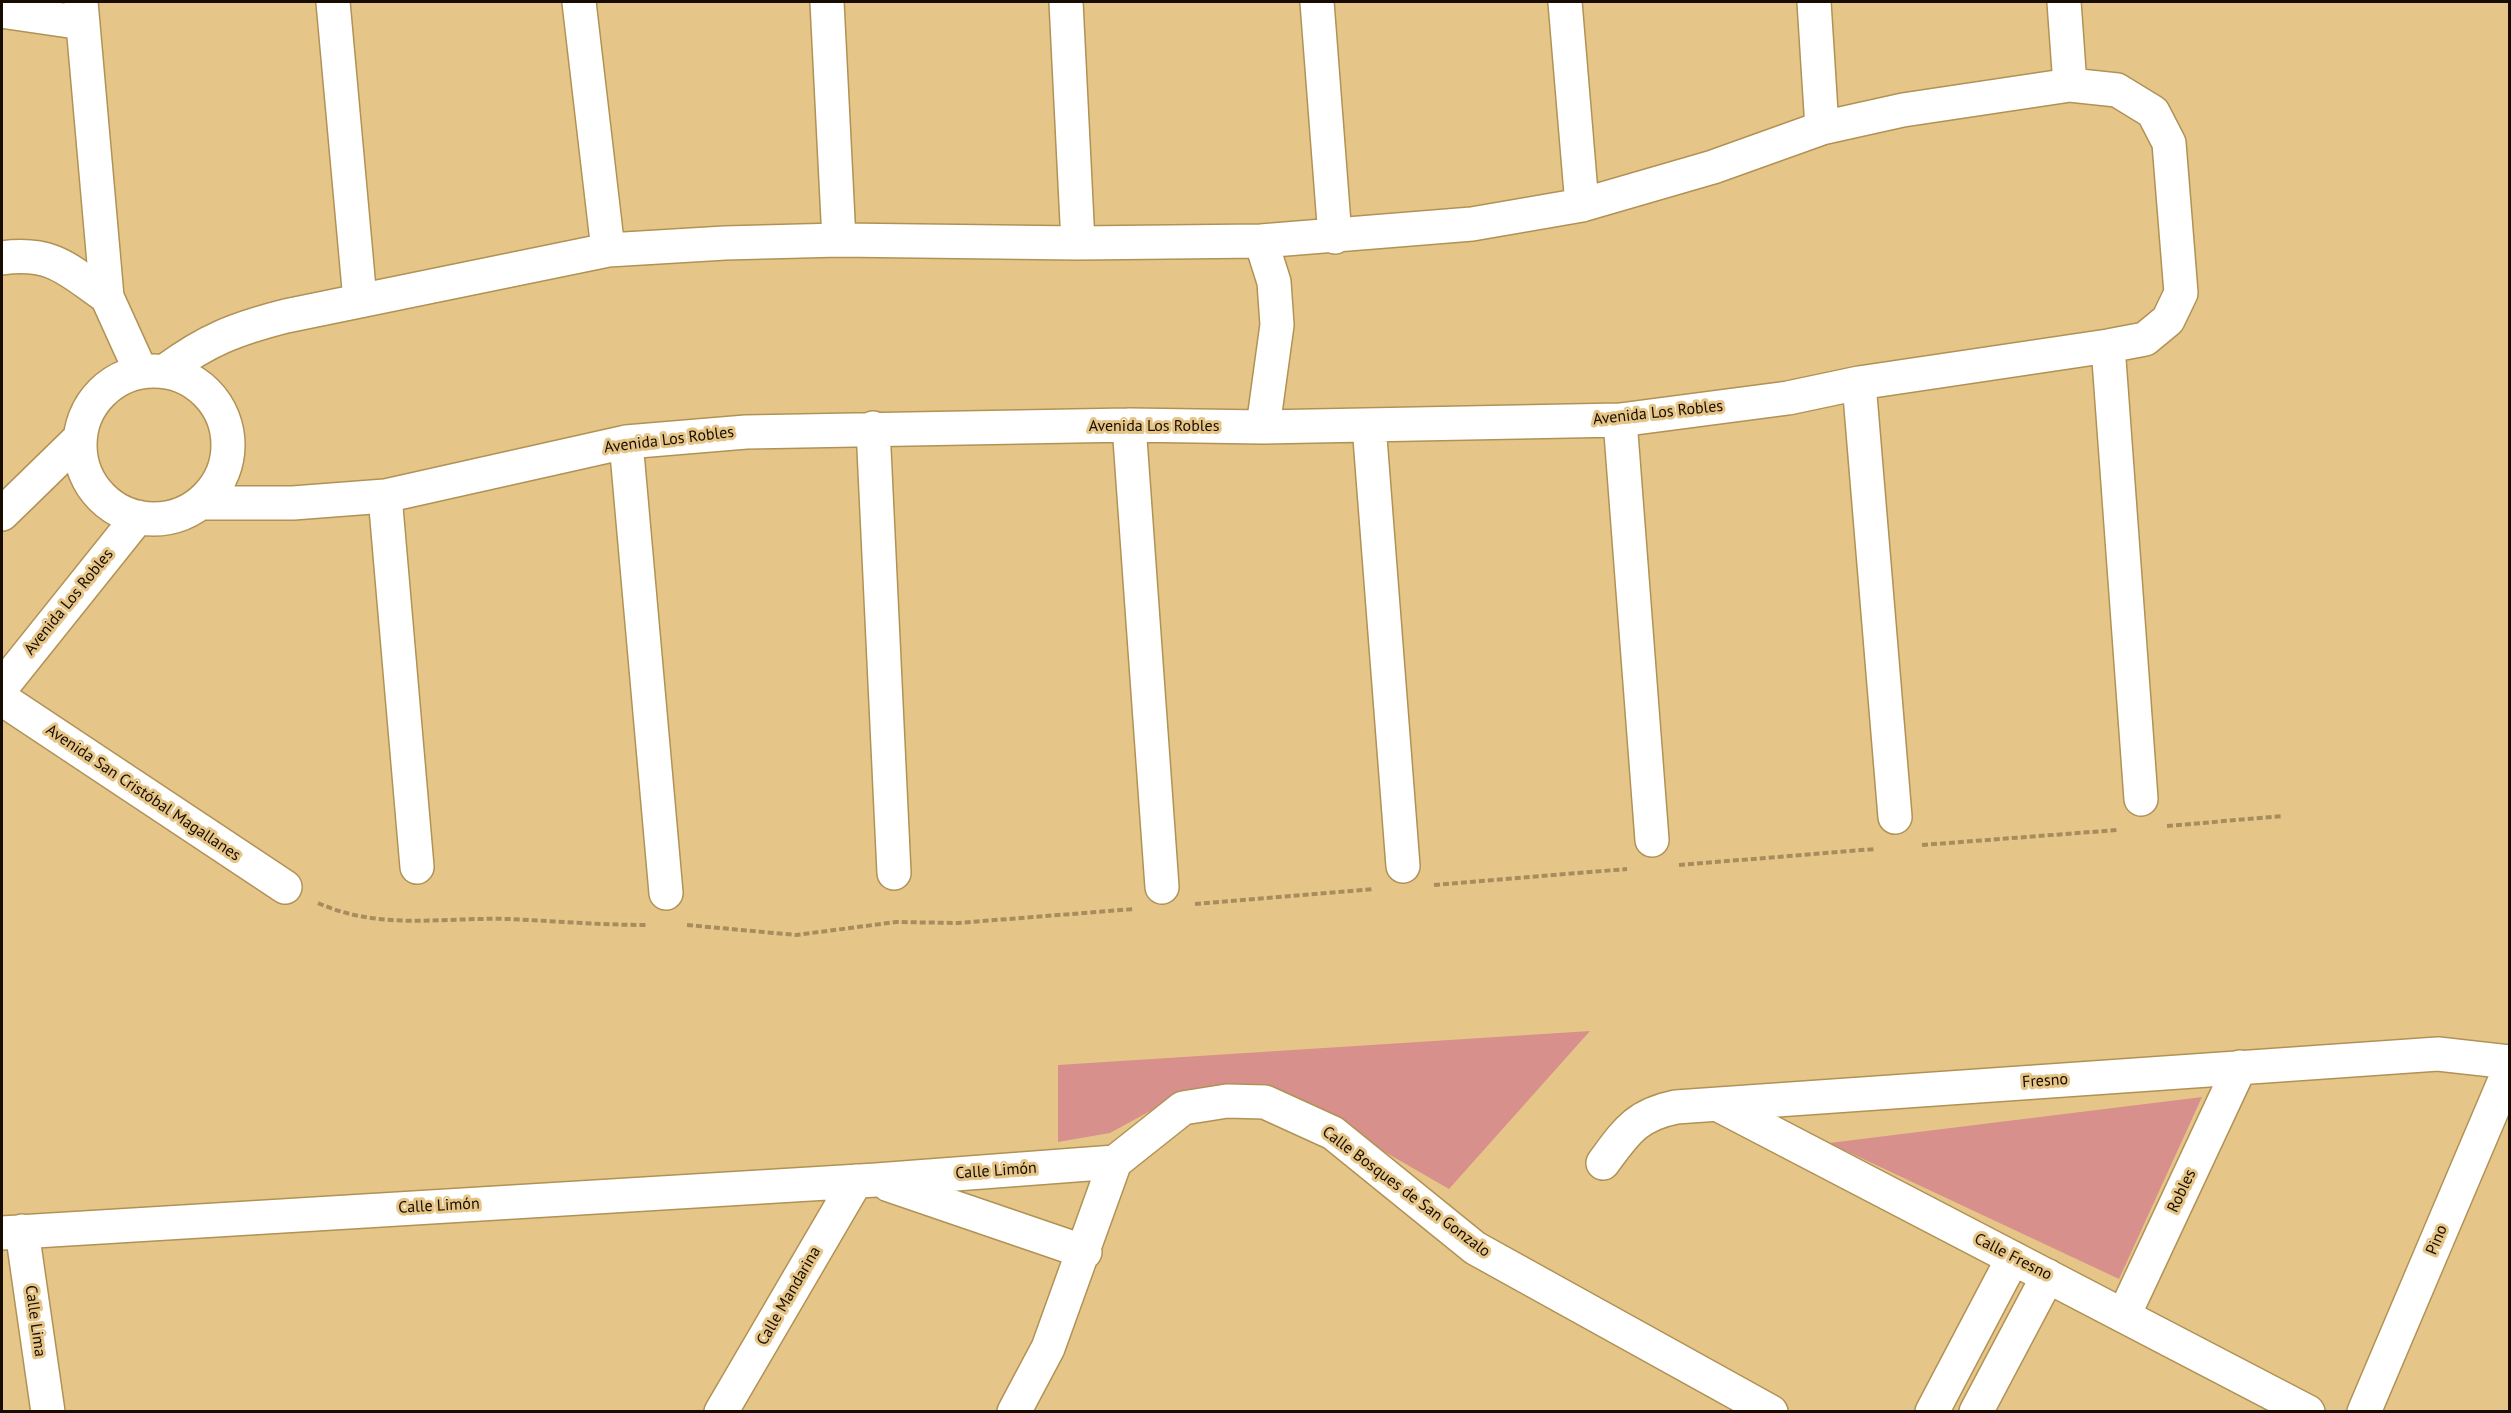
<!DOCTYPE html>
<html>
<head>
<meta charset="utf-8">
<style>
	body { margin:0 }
	#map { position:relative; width:2511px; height:1413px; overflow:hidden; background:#e6c688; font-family:"PT Sans",sans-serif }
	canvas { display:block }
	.frame { position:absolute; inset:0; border:3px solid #180c00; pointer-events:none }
</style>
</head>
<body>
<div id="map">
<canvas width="2511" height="1413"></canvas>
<div class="frame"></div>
</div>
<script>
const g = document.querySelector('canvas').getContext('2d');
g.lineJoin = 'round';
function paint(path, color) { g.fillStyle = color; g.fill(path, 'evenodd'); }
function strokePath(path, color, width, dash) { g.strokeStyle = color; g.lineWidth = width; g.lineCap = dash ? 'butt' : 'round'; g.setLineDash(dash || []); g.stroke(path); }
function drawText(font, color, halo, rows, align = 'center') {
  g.font = font + ' "PT Sans",sans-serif'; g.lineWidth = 6; g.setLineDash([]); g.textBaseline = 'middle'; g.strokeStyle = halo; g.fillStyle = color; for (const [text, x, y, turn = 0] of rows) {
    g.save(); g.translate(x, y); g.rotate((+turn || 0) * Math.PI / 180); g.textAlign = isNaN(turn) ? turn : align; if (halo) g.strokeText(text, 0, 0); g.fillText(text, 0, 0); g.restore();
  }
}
const green = new Path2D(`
	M 1590,1031 L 1449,1189 L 1293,1099 L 1185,1092 L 1110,1133 L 1058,1142 L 1058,1065 Z
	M 2202,1097 L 2119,1279 L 1829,1143 Z`);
const path = new Path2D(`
	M 2167,826 L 2283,816
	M 1922,845 L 2117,830
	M 1679,865 L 1875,849
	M 1434,885 L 1627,869
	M 318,903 C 381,931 442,917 509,919 C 555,921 600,925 646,925
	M 1195,904 L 1373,889
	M 687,925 L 796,935 L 896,922 L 958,923 L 1134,909`);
const minor = new Path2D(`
	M 81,2 L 107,297 L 141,372
	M 333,2 L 360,300
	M 579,2 L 608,250
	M 827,2 L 839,240
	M 1066,2 L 1078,243
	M 1317,2 L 1335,237
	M 1565,2 L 1582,205
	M 1814,2 L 1822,128
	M 2064,2 L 2070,85
	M 2,11 L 83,23
	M 1261,241 L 1274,282 L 1277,325 L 1263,427
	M 2,258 C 53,251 68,270 107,297
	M 2108,346 L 2141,799
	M80 445a74 74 0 1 1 148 0a74 74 0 1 1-148 0Z
	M 165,371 C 207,340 235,329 286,316 L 608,250 L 725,243 L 839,240 L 1078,243 L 1261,241 L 1472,224 L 1582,205 L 1713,167 L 1822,128 L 1903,110 L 2070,85 L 2117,90 L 2153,112 L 2169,143 L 2181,293 L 2168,320 L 2145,339 L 2108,346 L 1859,383 L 1788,398 L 1620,420 L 1263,427 L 1129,425 L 746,432 L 626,442 L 385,496 L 293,503 L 202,503
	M 1859,383 L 1895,817
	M 1620,420 L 1652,840
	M 1129,425 L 1162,887
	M 1369,425 L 1403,866
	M 873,428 L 894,873
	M 626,442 L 666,893
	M 385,496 L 417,867
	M 2,514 L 79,439
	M 2,687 L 138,517
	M 2,699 L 285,887
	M 1717,1104 L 2308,1412
	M 1603,1163 C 1626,1132 1636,1115 1676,1107 L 2438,1054 L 2510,1062
	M 889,1185 L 1085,1252
	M 22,1231 L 48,1412
	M 2,1233 L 876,1180 L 1115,1162
	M 2124,1315 L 2240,1067
	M 721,1412 L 856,1181
	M 1014,1412 L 1048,1348 L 1115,1162 L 1183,1108 L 1227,1101 L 1265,1102 L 1333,1133 L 1475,1248 L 1771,1412
	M 1932,1412 L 2013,1258
	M 1976,1412 L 2048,1276
	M 2364,1412 L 2510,1068`);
const streetNames = [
	["Avenida Los Robles",1658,413,-6],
	["Avenida Los Robles",1154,426],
	["Avenida Los Robles",669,440,-7],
	["Avenida Los Robles",69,602,-51],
	["Avenida San Cristóbal Magallanes",143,793,34],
	["Fresno",2045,1081,-4],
	["Calle Limón",996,1171,-4],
	["Robles",2182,1191,-65],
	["Calle Bosques de San Gonzalo",1406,1192,37],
	["Calle Limón",439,1206,-3],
	["Pino",2437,1240,-67],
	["Calle Fresno",2013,1257,27],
	["Calle Mandarina",789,1296,-60],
	["Calle Lima",35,1321,82]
];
paint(green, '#d8908c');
strokePath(minor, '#b19255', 36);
strokePath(path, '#a78d5e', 4, [6, 3]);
strokePath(minor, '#fff', 33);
drawText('16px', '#180c00', '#e6c688', streetNames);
</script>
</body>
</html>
